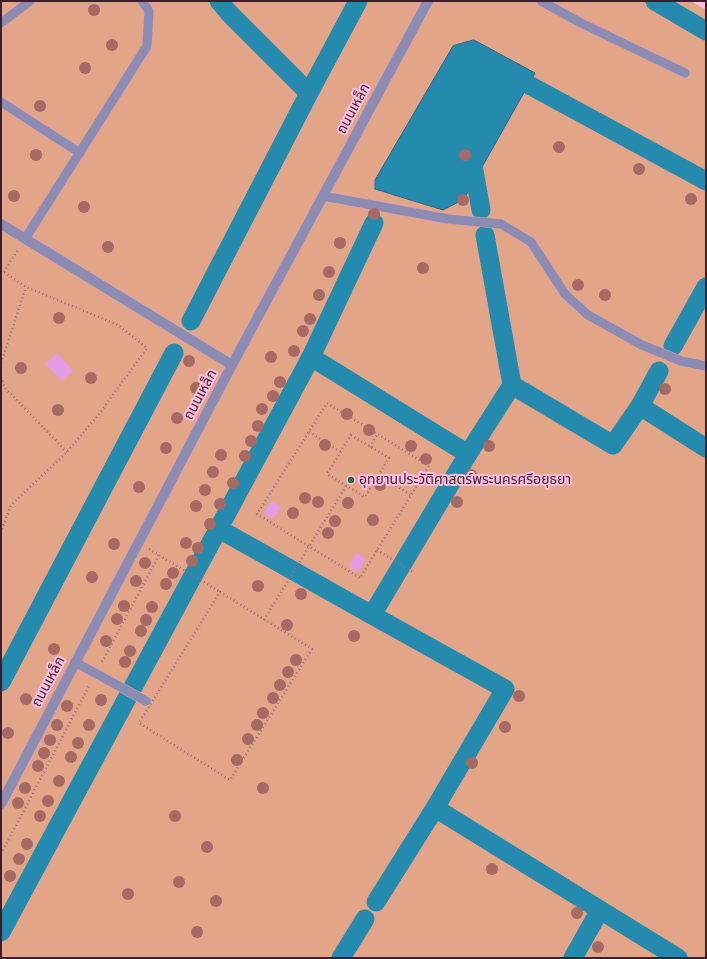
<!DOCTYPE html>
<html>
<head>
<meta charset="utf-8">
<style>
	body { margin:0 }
	#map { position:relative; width:707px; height:959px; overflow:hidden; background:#febedf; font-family:"Roboto Condensed",sans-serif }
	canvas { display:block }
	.frame { position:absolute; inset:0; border:2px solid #3c1e2f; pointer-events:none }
</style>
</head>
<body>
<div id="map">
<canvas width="707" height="959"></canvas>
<div class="frame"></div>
</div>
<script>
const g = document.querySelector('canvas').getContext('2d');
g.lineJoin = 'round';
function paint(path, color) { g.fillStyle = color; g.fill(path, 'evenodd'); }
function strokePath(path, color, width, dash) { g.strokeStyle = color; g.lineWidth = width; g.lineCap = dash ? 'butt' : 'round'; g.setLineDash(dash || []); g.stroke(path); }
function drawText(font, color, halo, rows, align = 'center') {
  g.font = font + ' "Roboto Condensed","Noto Sans Thai",sans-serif'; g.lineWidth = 4; g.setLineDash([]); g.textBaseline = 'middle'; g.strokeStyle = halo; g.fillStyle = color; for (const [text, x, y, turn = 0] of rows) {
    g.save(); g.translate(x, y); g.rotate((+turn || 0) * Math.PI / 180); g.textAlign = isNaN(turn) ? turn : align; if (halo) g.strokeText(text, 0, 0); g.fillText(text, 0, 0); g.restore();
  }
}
const green = new Path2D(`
	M 1,1 L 691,1 L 706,10 L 706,958 L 1,958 Z`);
const water = new Path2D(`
	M 474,40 L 535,73 L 464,199 L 443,210 L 375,189 L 375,180 L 453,46 Z`);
const canal = new Path2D(`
	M 219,1 L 229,13 L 309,93
	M 655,1 L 706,31
	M 507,73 L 706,181
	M 471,154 L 481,210
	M 485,235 L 512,385
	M 191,321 L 309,93 L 358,1
	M 673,346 L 706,287
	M 311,357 L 468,454
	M 640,406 L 706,448
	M 219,529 L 372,615
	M 1,682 L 174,353
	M 435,808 L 678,958
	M 376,902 L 435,808 L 505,689 L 372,615 L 468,454 L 512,385 L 613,445 L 640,406 L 659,371
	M 1,932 L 311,357 L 374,223
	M 341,958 L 365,919
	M 573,958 L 600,910`);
const building = new Path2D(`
	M 57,353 L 73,371 L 62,381 L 45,364 Z
	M 271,501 L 281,507 L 273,519 L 264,513 Z
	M 356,553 L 366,559 L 358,572 L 349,566 Z`);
const path = new Path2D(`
	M 1,270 L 26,287 L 118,325 L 147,348 L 99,414 L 67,452 L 11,505 L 1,532
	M 4,272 L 18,250
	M 1,363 L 26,287
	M 1,377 L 5,388 L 67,452
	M 327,403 L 429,466 L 360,578 L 257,514 Z
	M 309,432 L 341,452
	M 351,435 L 389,458 L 365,497 L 327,474 Z
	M 370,447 L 377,435
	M 379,475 L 411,495
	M 149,549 L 220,592
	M 377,550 L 413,572
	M 220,592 L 312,649 L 230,780 L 139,723 Z
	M 264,620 L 346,486
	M 102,662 L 159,555
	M 1,854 L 90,684`);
const service = new Path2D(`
	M 541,1 L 581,23 L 685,73
	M 1,23 L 30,1
	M 1,102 L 80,153
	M 323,196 L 448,219 L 501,224 L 531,242 L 565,294 L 588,315 L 642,345 L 681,361 L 706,366
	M 25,239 L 147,46 L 149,11 L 142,1
	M 75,662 L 146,701`);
const minor = new Path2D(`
	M 1,224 L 232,365
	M 1,804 L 232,365 L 428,1`);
const trees = [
	[94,10],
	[112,45],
	[85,68],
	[40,106],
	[559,147],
	[36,155],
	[465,155],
	[639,169],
	[14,196],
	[691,199],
	[463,200],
	[84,207],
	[374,214],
	[340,243],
	[108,247],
	[423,268],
	[329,272],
	[578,285],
	[319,295],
	[605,295],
	[59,318],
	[310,319],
	[303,331],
	[294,351],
	[271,357],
	[189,361],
	[21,368],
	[91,378],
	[280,382],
	[196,388],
	[665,389],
	[273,396],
	[262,409],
	[58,410],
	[347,414],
	[177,418],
	[258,426],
	[369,430],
	[251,441],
	[325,445],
	[411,446],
	[489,446],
	[166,448],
	[221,455],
	[245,456],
	[426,459],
	[213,472],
	[471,475],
	[233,483],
	[380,485],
	[139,487],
	[205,490],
	[305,498],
	[318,502],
	[457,502],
	[348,503],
	[220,504],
	[196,506],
	[293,513],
	[373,520],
	[335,521],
	[210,524],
	[328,533],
	[186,543],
	[114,544],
	[198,548],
	[192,561],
	[145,563],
	[173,573],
	[92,577],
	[136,581],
	[166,584],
	[258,586],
	[301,594],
	[124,606],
	[152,607],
	[117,619],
	[146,620],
	[287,625],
	[141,631],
	[354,636],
	[106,641],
	[54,649],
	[130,651],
	[296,660],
	[125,662],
	[288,672],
	[280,685],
	[519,696],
	[273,698],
	[26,699],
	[101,700],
	[67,706],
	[263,713],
	[57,725],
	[89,725],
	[257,725],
	[505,727],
	[8,733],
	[248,739],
	[50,740],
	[78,743],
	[44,753],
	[71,757],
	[237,760],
	[472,763],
	[38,766],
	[59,781],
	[25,788],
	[263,788],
	[48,801],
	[18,803],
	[40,816],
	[175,816],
	[27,844],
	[207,847],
	[19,859],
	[492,869],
	[10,876],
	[179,882],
	[128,894],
	[216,901],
	[577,913],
	[197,932],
	[598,947]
];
const markers = [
	[351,480,4,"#2e6953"]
];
const streetNames = [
	["ถนนเหล็ก",354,109,-62],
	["ถนนเหล็ก",201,395,-62],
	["ถนนเหล็ก",49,682,-62]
];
const poiNames = [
	["อุทยานประวัติศาสตร์พระนครศรีอยุธยา",359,480]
];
paint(green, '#e3a588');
paint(water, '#248bae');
strokePath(water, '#2b6a88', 1);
strokePath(canal, '#248bae', 19);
paint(building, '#e39ae4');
strokePath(service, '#d79ebc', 10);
strokePath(minor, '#d79ebc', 11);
strokePath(path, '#976982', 2.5, [1, 3]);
strokePath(service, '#8c8bb2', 9);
strokePath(minor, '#8c8bb2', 10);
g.fillStyle = '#a66964';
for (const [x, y] of trees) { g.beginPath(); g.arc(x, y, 6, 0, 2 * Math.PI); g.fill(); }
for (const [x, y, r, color] of markers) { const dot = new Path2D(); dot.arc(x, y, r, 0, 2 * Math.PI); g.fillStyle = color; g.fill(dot); strokePath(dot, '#febedf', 1.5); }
drawText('14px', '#3c1e2f', '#febedf', streetNames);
drawText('14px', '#3c1e2f', '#febedf', poiNames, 'left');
</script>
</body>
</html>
